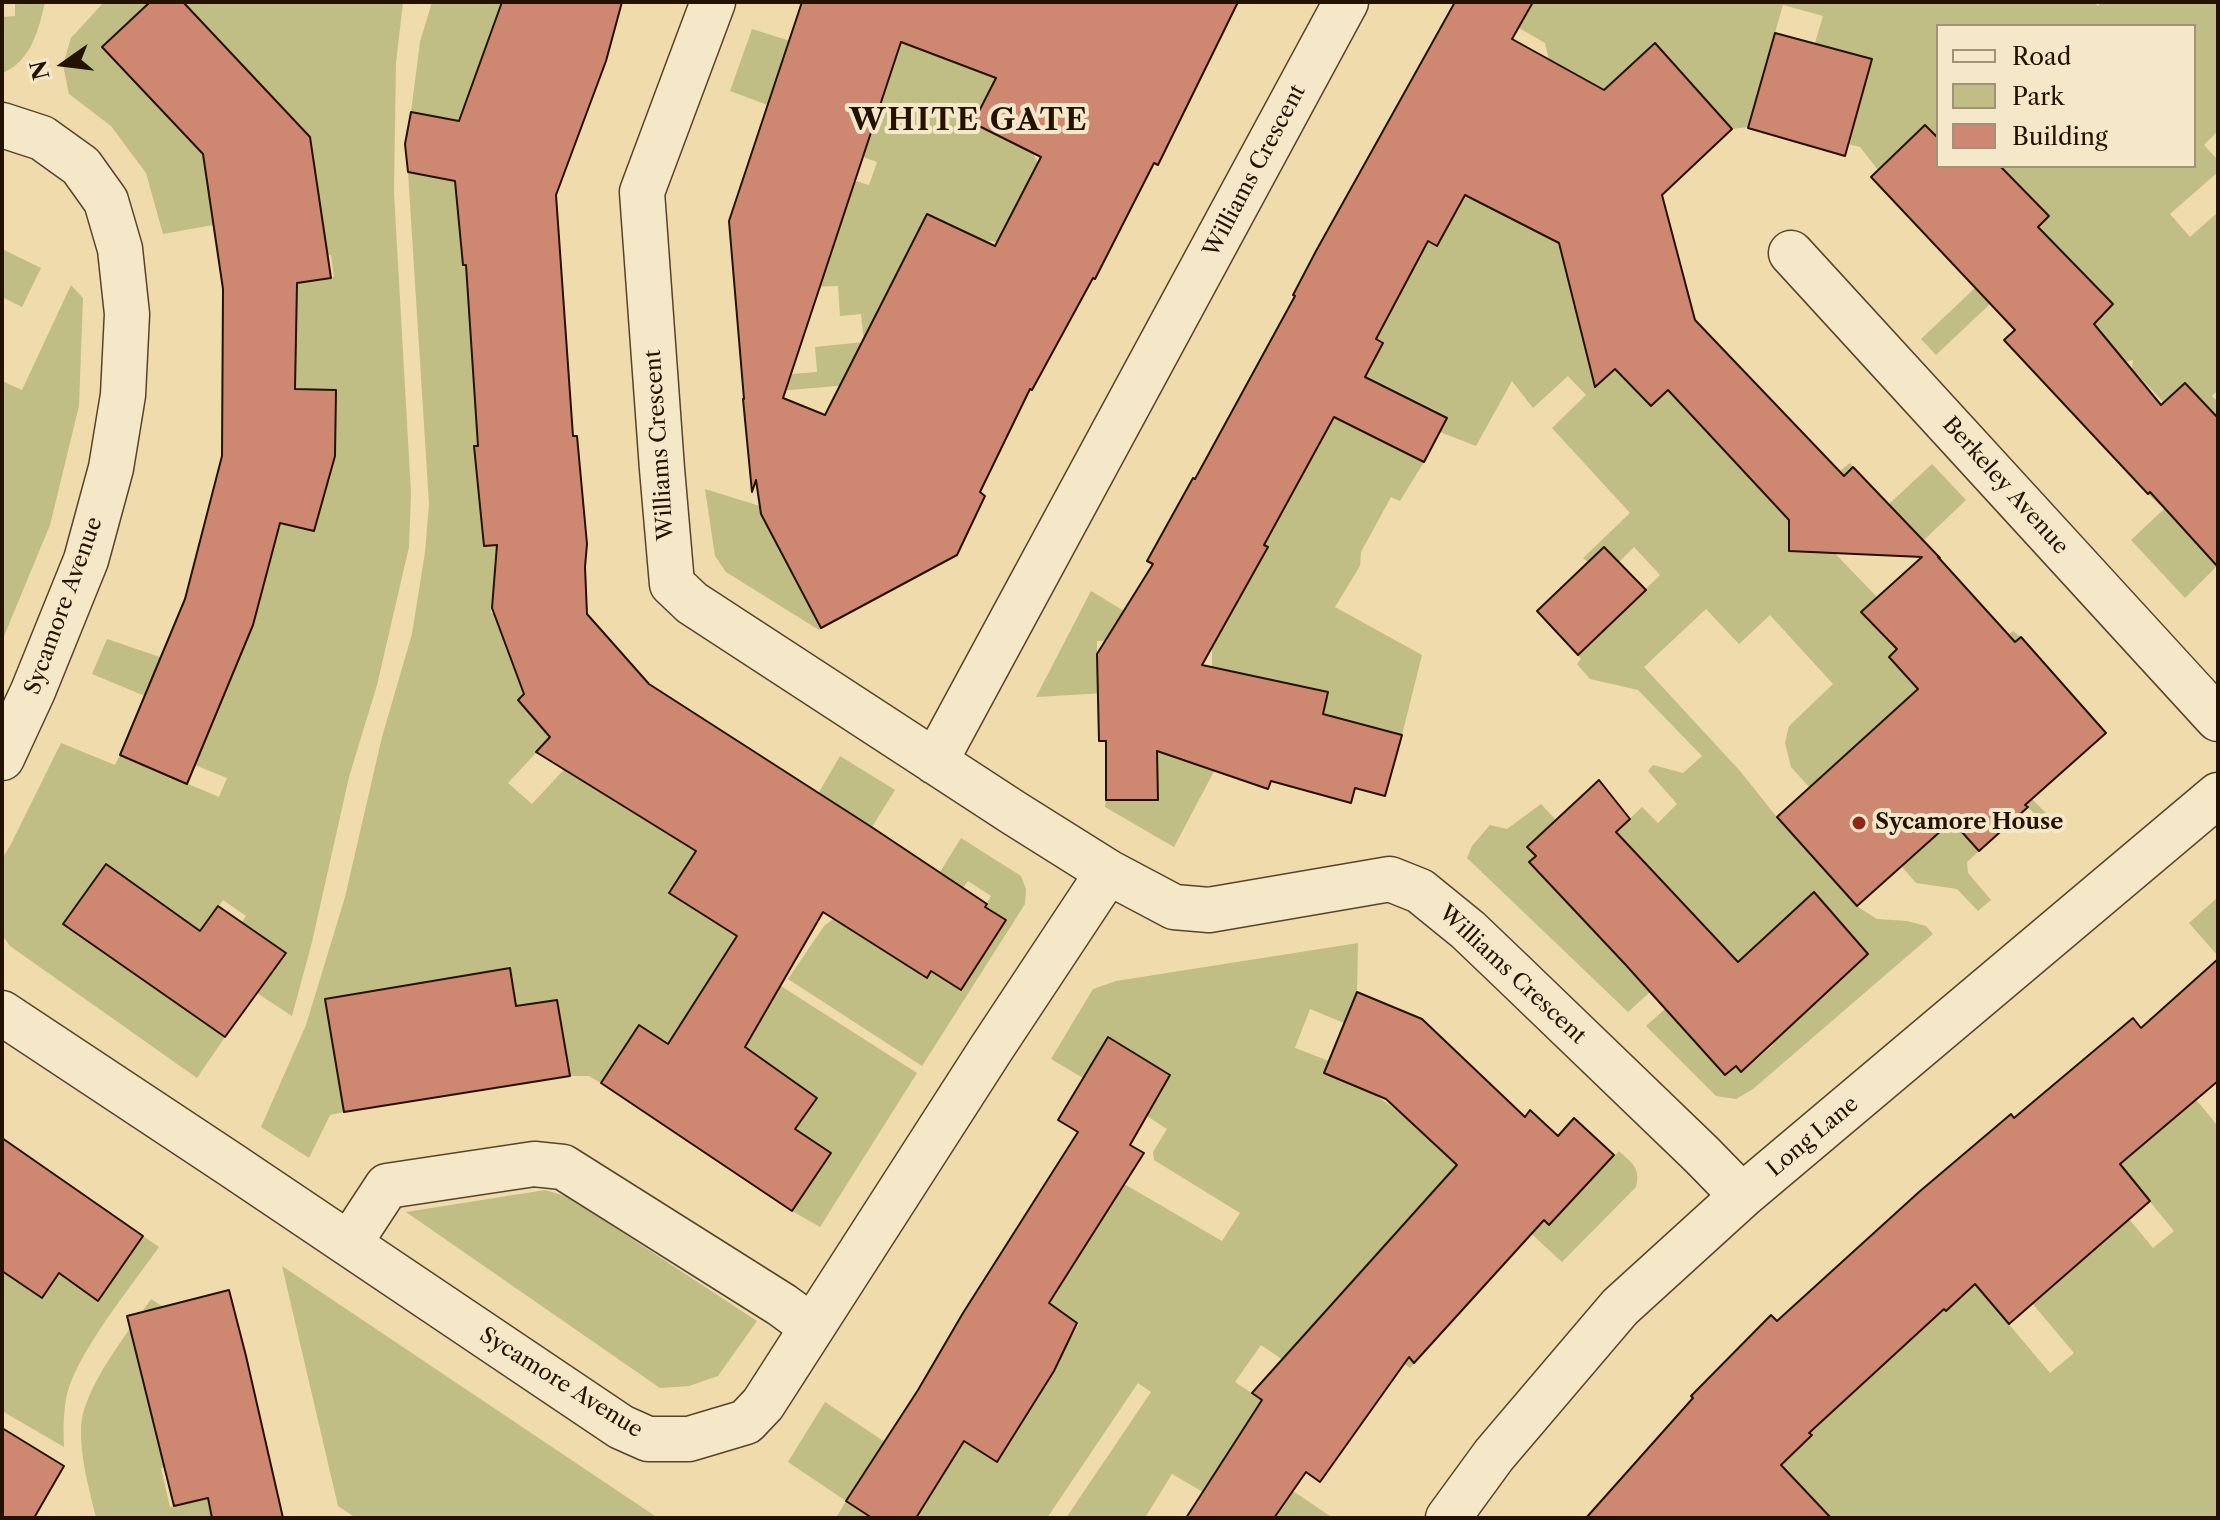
<!DOCTYPE html>
<html>
<head>
<meta charset="utf-8">
<style>
	body { margin:0 }
	#map { position:relative; width:2220px; height:1520px; overflow:hidden; background:#efdbab; font-family:"Libre Caslon Text",serif }
	canvas { display:block }
	.frame { position:absolute; inset:0; border:4px solid #251100; pointer-events:none }
	.legend { position:absolute; left:1936px; top:24px; width:260px; height:144px; box-sizing:border-box; background:#f5e8c8; border:2px solid #a29278; margin:0; padding:10px 14px; list-style:none; font-size:24px; color:#251100 }
	.legend li { display:flex; align-items:center; gap:16px; height:40px }
	.legend b { width:40px; border:2px solid #a29278 }
	.north { position:absolute; left:24px; top:24px; width:80px; height:80px; -webkit-text-stroke:6px #f5e8c8; paint-order:stroke; rotate:256deg; font-size:22px; font-weight:700; line-height:32px; text-align:center; color:#251100 }
	.north::after { content:''; display:block; margin:auto; width:28px; height:36px; background:#251100; clip-path:polygon(50% 0,100% 100%,50% 72%,0 100%) }
</style>
</head>
<body>
<div id="map">
<canvas width="2220" height="1520"></canvas>
<div class="frame"></div>
<ul class="legend">
<li><b style="height:10px;background:#f5e8c8"></b>Road</li>
<li><b style="height:22px;background:#c0be84"></b>Park</li>
<li><b style="height:22px;background:#ce8872"></b>Building</li>
</ul>
<div class="north">N</div>
</div>
<script>
const g = document.querySelector('canvas').getContext('2d');
g.lineJoin = 'round';
function paint(path, color) { g.fillStyle = color; g.fill(path, 'evenodd'); }
function strokePath(path, color, width, dash) { g.strokeStyle = color; g.lineWidth = width; g.lineCap = dash ? 'butt' : 'round'; g.setLineDash(dash || []); g.stroke(path); }
function drawText(font, color, halo, rows, align = 'center') {
  g.font = font + ' "Libre Caslon Text",serif'; g.lineWidth = 8; g.setLineDash([]); g.textBaseline = 'middle'; g.strokeStyle = halo; g.fillStyle = color; for (const [text, x, y, turn = 0] of rows) {
    g.save(); g.translate(x, y); g.rotate((+turn || 0) * Math.PI / 180); g.textAlign = isNaN(turn) ? turn : align; if (halo) g.strokeText(text, 0, 0); g.fillText(text, 0, 0); g.restore();
  }
}
const green = new Path2D(`
	M 15,2 L 45,2 C 39,29 31,62 2,73 L 2,17 L 15,16 Z
	M 104,2 L 150,2 L 102,47 L 196,146 L 258,119 L 276,101 L 182,2 L 403,2 L 396,63 L 394,193 L 411,493 L 409,547 L 377,685 L 349,777 L 312,942 L 292,1016 L 257,993 L 285,953 L 224,947 L 246,916 L 223,900 L 200,931 L 106,864 L 63,924 L 225,1037 L 197,1078 L 10,946 L 2,935 L 2,859 L 11,844 L 61,743 L 115,765 L 120,755 L 219,797 L 227,778 L 195,765 L 237,662 L 171,633 L 181,612 L 251,630 L 280,523 L 314,531 L 335,458 L 336,390 L 295,389 L 224,294 L 334,277 L 331,255 L 292,260 L 315,169 L 312,148 L 205,163 L 213,225 L 163,234 L 146,173 L 111,126 L 69,94 L 63,65 L 71,38 Z
	M 432,2 L 540,2 L 599,57 L 496,19 L 480,64 L 497,71 L 507,129 L 411,112 L 420,42 Z
	M 882,2 L 938,56 L 985,74 L 1137,5 L 1217,46 L 1211,60 L 1153,32 L 985,99 L 973,123 L 1033,153 L 1038,163 L 1008,244 L 982,240 L 933,217 L 821,628 L 819,630 L 726,572 L 715,556 L 705,489 L 760,506 L 871,383 L 744,394 L 743,378 L 817,372 L 815,347 L 864,342 L 861,314 L 840,316 L 838,286 L 809,287 L 849,179 L 869,185 L 877,162 L 785,129 L 789,113 L 730,91 L 752,29 L 790,41 L 872,129 L 890,76 L 862,66 Z
	M 1533,2 L 2094,2 L 2098,6 L 2101,2 L 2218,2 L 2218,131 L 2204,145 L 2218,160 L 2218,172 L 2170,214 L 2190,237 L 2218,212 L 2218,390 L 2212,396 L 2218,402 L 2218,544 L 2207,555 L 2217,566 L 2185,598 L 2131,540 L 2164,509 L 2148,494 L 2201,400 L 2185,383 L 2164,403 L 2132,369 L 2133,360 L 2125,362 L 2091,326 L 2113,304 L 2079,269 L 2016,328 L 1990,166 L 2194,166 L 2194,26 L 1938,26 L 1938,138 L 1925,125 L 1878,170 L 1860,147 L 1848,144 L 1872,59 L 1839,50 L 1832,77 L 1807,70 L 1823,16 L 1783,5 L 1748,127 L 1732,129 L 1655,43 L 1602,92 L 1662,195 L 1666,209 L 1629,383 L 1651,406 L 1668,390 L 1784,514 L 1850,463 L 1853,467 L 1789,527 L 1789,541 L 1799,551 L 1822,540 L 1877,597 L 1862,612 L 1911,635 L 1889,657 L 1916,687 L 1954,681 L 2013,631 L 2021,637 L 2032,799 L 2047,814 L 2040,820 L 1976,750 L 1928,793 L 1979,851 L 1967,862 L 1968,873 L 1991,900 L 1978,911 L 1957,889 L 1916,883 L 1902,867 L 1942,830 L 1862,740 L 1809,787 L 1791,767 L 1785,743 L 1789,726 L 1833,684 L 1770,615 L 1739,644 L 1706,609 L 1644,667 L 1740,771 L 1776,816 L 1858,907 L 1877,919 L 1907,921 L 1926,926 L 1933,934 L 1753,1089 L 1736,1099 L 1716,1096 L 1646,1026 L 1665,1009 L 1725,1075 L 1736,1066 L 1742,1072 L 1773,1045 L 1766,1037 L 1795,1022 L 1868,953 L 1813,893 L 1717,980 L 1711,933 L 1616,832 L 1642,807 L 1658,823 L 1677,804 L 1648,771 L 1653,765 L 1683,773 L 1702,756 L 1638,690 L 1590,679 L 1577,664 L 1581,659 L 1578,655 L 1660,575 L 1634,547 L 1619,562 L 1604,547 L 1588,562 L 1583,558 L 1630,513 L 1552,428 L 1586,395 L 1568,376 L 1533,408 L 1512,381 L 1476,446 L 1440,432 L 1446,417 L 1378,384 L 1360,388 L 1383,344 L 1361,331 L 1435,202 L 1456,213 L 1474,177 L 1477,201 L 1518,222 L 1590,82 L 1549,60 L 1545,43 L 1519,28 Z
	M 408,172 L 472,184 L 493,263 L 562,437 L 474,447 L 484,546 L 516,544 L 496,559 L 491,613 L 547,618 L 595,635 L 518,699 L 552,740 L 546,742 L 508,783 L 532,804 L 569,764 L 647,793 L 634,813 L 660,829 L 705,809 L 744,745 L 757,754 L 745,963 L 917,1073 L 820,1227 L 792,1211 L 831,1153 L 795,1129 L 817,1097 L 784,1075 L 668,1044 L 639,1025 L 601,1083 L 589,1076 L 570,1076 L 557,1000 L 516,1006 L 510,968 L 473,974 L 478,1014 L 332,1038 L 344,1112 L 330,1115 L 309,1158 L 261,1127 L 306,1025 L 345,897 L 382,737 L 412,634 L 425,552 L 429,504 ZM 697,849 L 735,873 L 707,917 L 669,893 Z
	M 2,249 L 41,268 L 22,307 L 2,297 Z
	M 71,285 L 83,298 L 79,406 L 50,525 L 2,641 L 2,381 L 22,390 Z
	M 1976,287 L 1991,303 L 1936,355 L 1921,339 Z
	M 1324,405 L 1364,432 L 1424,462 L 1400,501 L 1391,497 L 1361,552 L 1360,566 L 1335,607 L 1422,655 L 1402,735 L 1323,714 L 1327,692 L 1277,681 L 1258,697 L 1219,762 L 1174,847 L 1105,807 L 1106,800 L 1157,800 L 1157,748 L 1212,679 L 1212,642 L 1097,641 L 1097,656 L 1106,693 L 1036,697 L 1091,591 L 1167,637 L 1233,609 L 1255,572 L 1231,558 L 1235,551 L 1259,564 L 1268,547 L 1246,535 Z
	M 1932,464 L 1966,500 L 1923,541 L 1889,504 Z
	M 107,639 L 160,657 L 145,696 L 92,674 Z
	M 840,756 L 895,790 L 872,827 L 818,794 Z
	M 1541,804 L 1556,820 L 1527,847 L 1536,856 L 1529,863 L 1578,914 L 1631,957 L 1624,965 L 1650,992 L 1628,1012 L 1467,858 L 1472,846 L 1490,825 L 1507,829 Z
	M 961,838 L 1021,876 L 1026,889 L 1025,904 L 922,1066 L 788,979 L 824,926 L 846,909 L 927,977 L 931,971 L 961,990 L 1006,920 L 985,907 L 991,896 L 968,881 L 963,888 L 940,872 Z
	M 2218,897 L 2218,956 L 2189,923 Z
	M 1358,943 L 1357,992 L 1344,1023 L 1310,1009 L 1295,1048 L 1329,1061 L 1324,1073 L 1374,1094 L 1406,1117 L 1431,1141 L 1488,1082 L 1452,1132 L 1549,1225 L 1619,1151 C 1632,1163 1641,1168 1636,1187 L 1562,1262 L 1523,1226 L 1443,1180 L 1416,1212 L 1380,1297 L 1357,1276 L 1340,1295 L 1415,1363 L 1410,1368 L 1383,1348 L 1299,1371 L 1261,1345 L 1235,1382 L 1270,1405 L 1287,1487 L 1333,1518 L 1274,1518 L 1281,1507 L 1203,1492 L 1172,1474 L 1146,1516 L 1149,1518 L 1066,1518 L 1151,1392 L 1138,1383 L 1047,1518 L 916,1518 L 964,1441 L 997,1461 L 1079,1324 L 1049,1303 L 1102,1171 L 1222,1241 L 1240,1213 L 1154,1160 L 1153,1152 L 1167,1129 L 1147,1116 L 1170,1074 L 1108,1038 L 1083,1078 L 1051,1059 L 1093,989 L 1116,981 Z
	M 2193,1096 L 2218,1126 L 2218,1518 L 1831,1518 L 1781,1465 L 1811,1436 L 1805,1429 L 1897,1353 L 1893,1348 L 1975,1284 L 2050,1373 L 2074,1353 L 2010,1277 L 2115,1169 L 2156,1134 L 2141,1115 ZM 2141,1191 L 2174,1231 L 2153,1248 L 2120,1208 Z
	M 545,1190 L 568,1197 L 757,1321 L 718,1376 L 689,1386 L 660,1388 L 406,1212 Z
	M 2,1234 L 27,1251 L 10,1277 L 42,1298 L 59,1273 L 98,1300 L 143,1236 L 159,1247 C 130,1288 92,1334 72,1379 C 63,1400 63,1425 64,1447 L 2,1411 Z
	M 282,1266 L 658,1518 L 356,1518 L 338,1506 Z
	M 151,1299 L 163,1307 L 173,1346 L 137,1356 L 146,1392 L 199,1459 L 161,1468 L 170,1507 L 207,1498 L 212,1518 L 96,1518 C 89,1488 80,1458 81,1427 C 83,1388 129,1331 151,1299 Z
	M 825,1402 L 885,1442 L 872,1518 L 836,1518 L 846,1501 L 788,1462 Z`);
const building = new Path2D(`
	M 150,2 L 183,2 L 310,137 L 331,278 L 297,283 L 295,389 L 336,390 L 335,456 L 314,531 L 280,523 L 253,625 L 187,784 L 120,755 L 185,599 L 222,456 L 223,289 L 203,154 L 102,47 Z
	M 502,2 L 622,2 L 606,61 L 556,195 L 573,436 L 577,436 L 587,544 L 585,567 L 587,614 L 649,684 L 873,828 L 987,904 L 985,907 L 1006,920 L 961,990 L 931,971 L 927,978 L 823,912 L 745,1047 L 817,1098 L 795,1129 L 831,1153 L 792,1211 L 601,1083 L 639,1025 L 668,1044 L 737,936 L 669,893 L 696,851 L 536,752 L 550,737 L 518,700 L 524,694 L 492,608 L 497,545 L 484,546 L 474,446 L 478,446 L 466,265 L 463,265 L 455,181 L 408,172 L 405,144 L 411,112 L 459,121 Z
	M 802,2 L 1238,2 L 1158,165 L 1154,163 L 1095,279 L 1093,278 L 1032,390 L 1030,389 L 980,492 L 985,496 L 957,555 L 821,628 L 761,514 L 756,480 L 752,492 L 743,399 L 744,399 L 729,221 ZM 901,42 L 996,78 L 973,123 L 1041,157 L 995,246 L 927,214 L 825,415 L 783,398 Z
	M 1455,2 L 1533,2 L 1512,39 L 1604,90 L 1655,43 L 1732,129 L 1662,195 L 1695,320 L 1844,476 L 1853,467 L 1940,558 L 1938,557 L 2015,642 L 2021,637 L 2106,733 L 2025,805 L 2028,807 L 1979,851 L 1952,821 L 1857,906 L 1777,817 L 1918,689 L 1889,657 L 1897,649 L 1861,612 L 1922,557 L 1789,551 L 1789,520 L 1668,390 L 1651,406 L 1615,369 L 1595,387 L 1559,243 L 1465,195 L 1437,246 L 1428,241 L 1376,339 L 1383,343 L 1365,377 L 1447,418 L 1424,462 L 1334,417 L 1264,545 L 1268,547 L 1202,665 L 1328,692 L 1323,714 L 1402,735 L 1385,796 L 1355,788 L 1351,803 L 1271,781 L 1268,789 L 1157,751 L 1158,800 L 1106,800 L 1106,741 L 1099,741 L 1097,654 L 1153,564 L 1147,561 L 1193,478 L 1195,479 L 1295,296 L 1293,295 L 1316,251 Z
	M 1775,33 L 1872,59 L 1845,156 L 1748,128 Z
	M 1925,125 L 1938,138 L 1938,166 L 2000,166 L 2049,216 L 2038,227 L 2113,304 L 2094,324 L 2161,405 L 2185,383 L 2218,418 L 2218,567 L 2150,492 L 2148,494 L 2004,340 L 2015,330 L 1871,177 Z
	M 1604,547 L 1646,590 L 1578,655 L 1537,611 Z
	M 1599,780 L 1630,819 L 1616,832 L 1738,962 L 1814,892 L 1868,954 L 1741,1072 L 1736,1066 L 1725,1075 L 1624,963 L 1529,862 L 1536,856 L 1527,847 Z
	M 106,864 L 200,931 L 218,906 L 286,953 L 225,1037 L 63,924 Z
	M 2218,959 L 2218,1081 L 2120,1164 L 2150,1201 L 2009,1324 L 1975,1284 L 1946,1311 L 1944,1309 L 1809,1433 L 1812,1435 L 1781,1465 L 1831,1518 L 1586,1518 L 1693,1398 L 1691,1396 L 1771,1315 L 1777,1321 L 1919,1192 L 2011,1114 L 2014,1118 L 2133,1018 L 2141,1028 Z
	M 510,968 L 516,1006 L 557,1000 L 570,1076 L 344,1112 L 325,999 Z
	M 1357,992 L 1422,1019 L 1525,1117 L 1530,1110 L 1558,1136 L 1574,1118 L 1614,1155 L 1549,1225 L 1544,1220 L 1414,1363 L 1409,1357 L 1320,1482 L 1306,1472 L 1274,1518 L 1186,1518 L 1262,1400 L 1252,1393 L 1457,1165 L 1386,1099 L 1324,1073 Z
	M 1108,1037 L 1170,1075 L 1130,1145 L 1144,1153 L 1049,1303 L 1077,1323 L 1054,1371 L 997,1462 L 964,1441 L 916,1518 L 872,1518 L 846,1501 L 918,1390 L 963,1313 L 1078,1132 L 1058,1120 Z
	M 2,1138 L 143,1236 L 98,1301 L 59,1273 L 42,1298 L 2,1271 Z
	M 229,1290 L 246,1356 L 283,1518 L 212,1518 L 208,1498 L 174,1506 L 127,1316 Z
	M 2,1428 L 64,1466 L 34,1518 L 2,1518 Z`);
const minor = new Path2D(`
	M 713,2 L 642,192 L 662,469 L 672,584 L 692,603 L 1014,813 L 1108,872 L 1174,907 L 1209,910 L 1390,879 L 1420,891 L 1468,930 L 1513,973 L 1702,1155 L 1742,1196
	M 2,125 L 42,138 L 81,166 L 106,201 L 120,249 L 127,314 L 123,395 L 111,468 L 86,560 L 33,691 L 2,758
	M 1791,253 L 2218,719
	M 935,762 L 1346,2
	M 2,1013 L 230,1164 L 621,1427 L 648,1439 L 689,1439 L 746,1422 L 763,1404 L 991,1049 L 1108,872
	M 349,1244 L 387,1186 L 534,1164 L 563,1167 L 782,1305 L 812,1327
	M 1448,1518 L 1494,1455 L 1620,1307 L 1742,1196 L 2218,795`);
const markers = [
	[1859,823,8,"#8f2418"]
];
const streetNames = [
	["Williams Crescent",1255,171,-62],
	["Williams Crescent",660,445,-94],
	["Berkeley Avenue",2005,486,48],
	["Sycamore Avenue",64,606,-70],
	["Williams Crescent",1512,975,43],
	["Long Lane",1813,1137,-40],
	["Sycamore Avenue",561,1383,32]
];
const poiNames = [
	["Sycamore House",1875,823]
];
const districtNames = [
	["WHITE GATE",969,121]
];
paint(green, '#c0be84');
paint(building, '#ce8872');
strokePath(building, '#251100', 2);
strokePath(minor, '#58442b', 47);
strokePath(minor, '#f5e8c8', 44);
for (const [x, y, r, color] of markers) { const dot = new Path2D(); dot.arc(x, y, r, 0, 2 * Math.PI); g.fillStyle = color; g.fill(dot); strokePath(dot, '#f5e8c8', 3); }
drawText('22px', '#251100', '#f5e8c8', streetNames);
drawText('bold 22px', '#251100', '#f5e8c8', poiNames, 'left');
g.letterSpacing = '2px';
drawText('bold 30px', '#251100', '#f5e8c8', districtNames);
g.letterSpacing = '0px';
</script>
</body>
</html>
